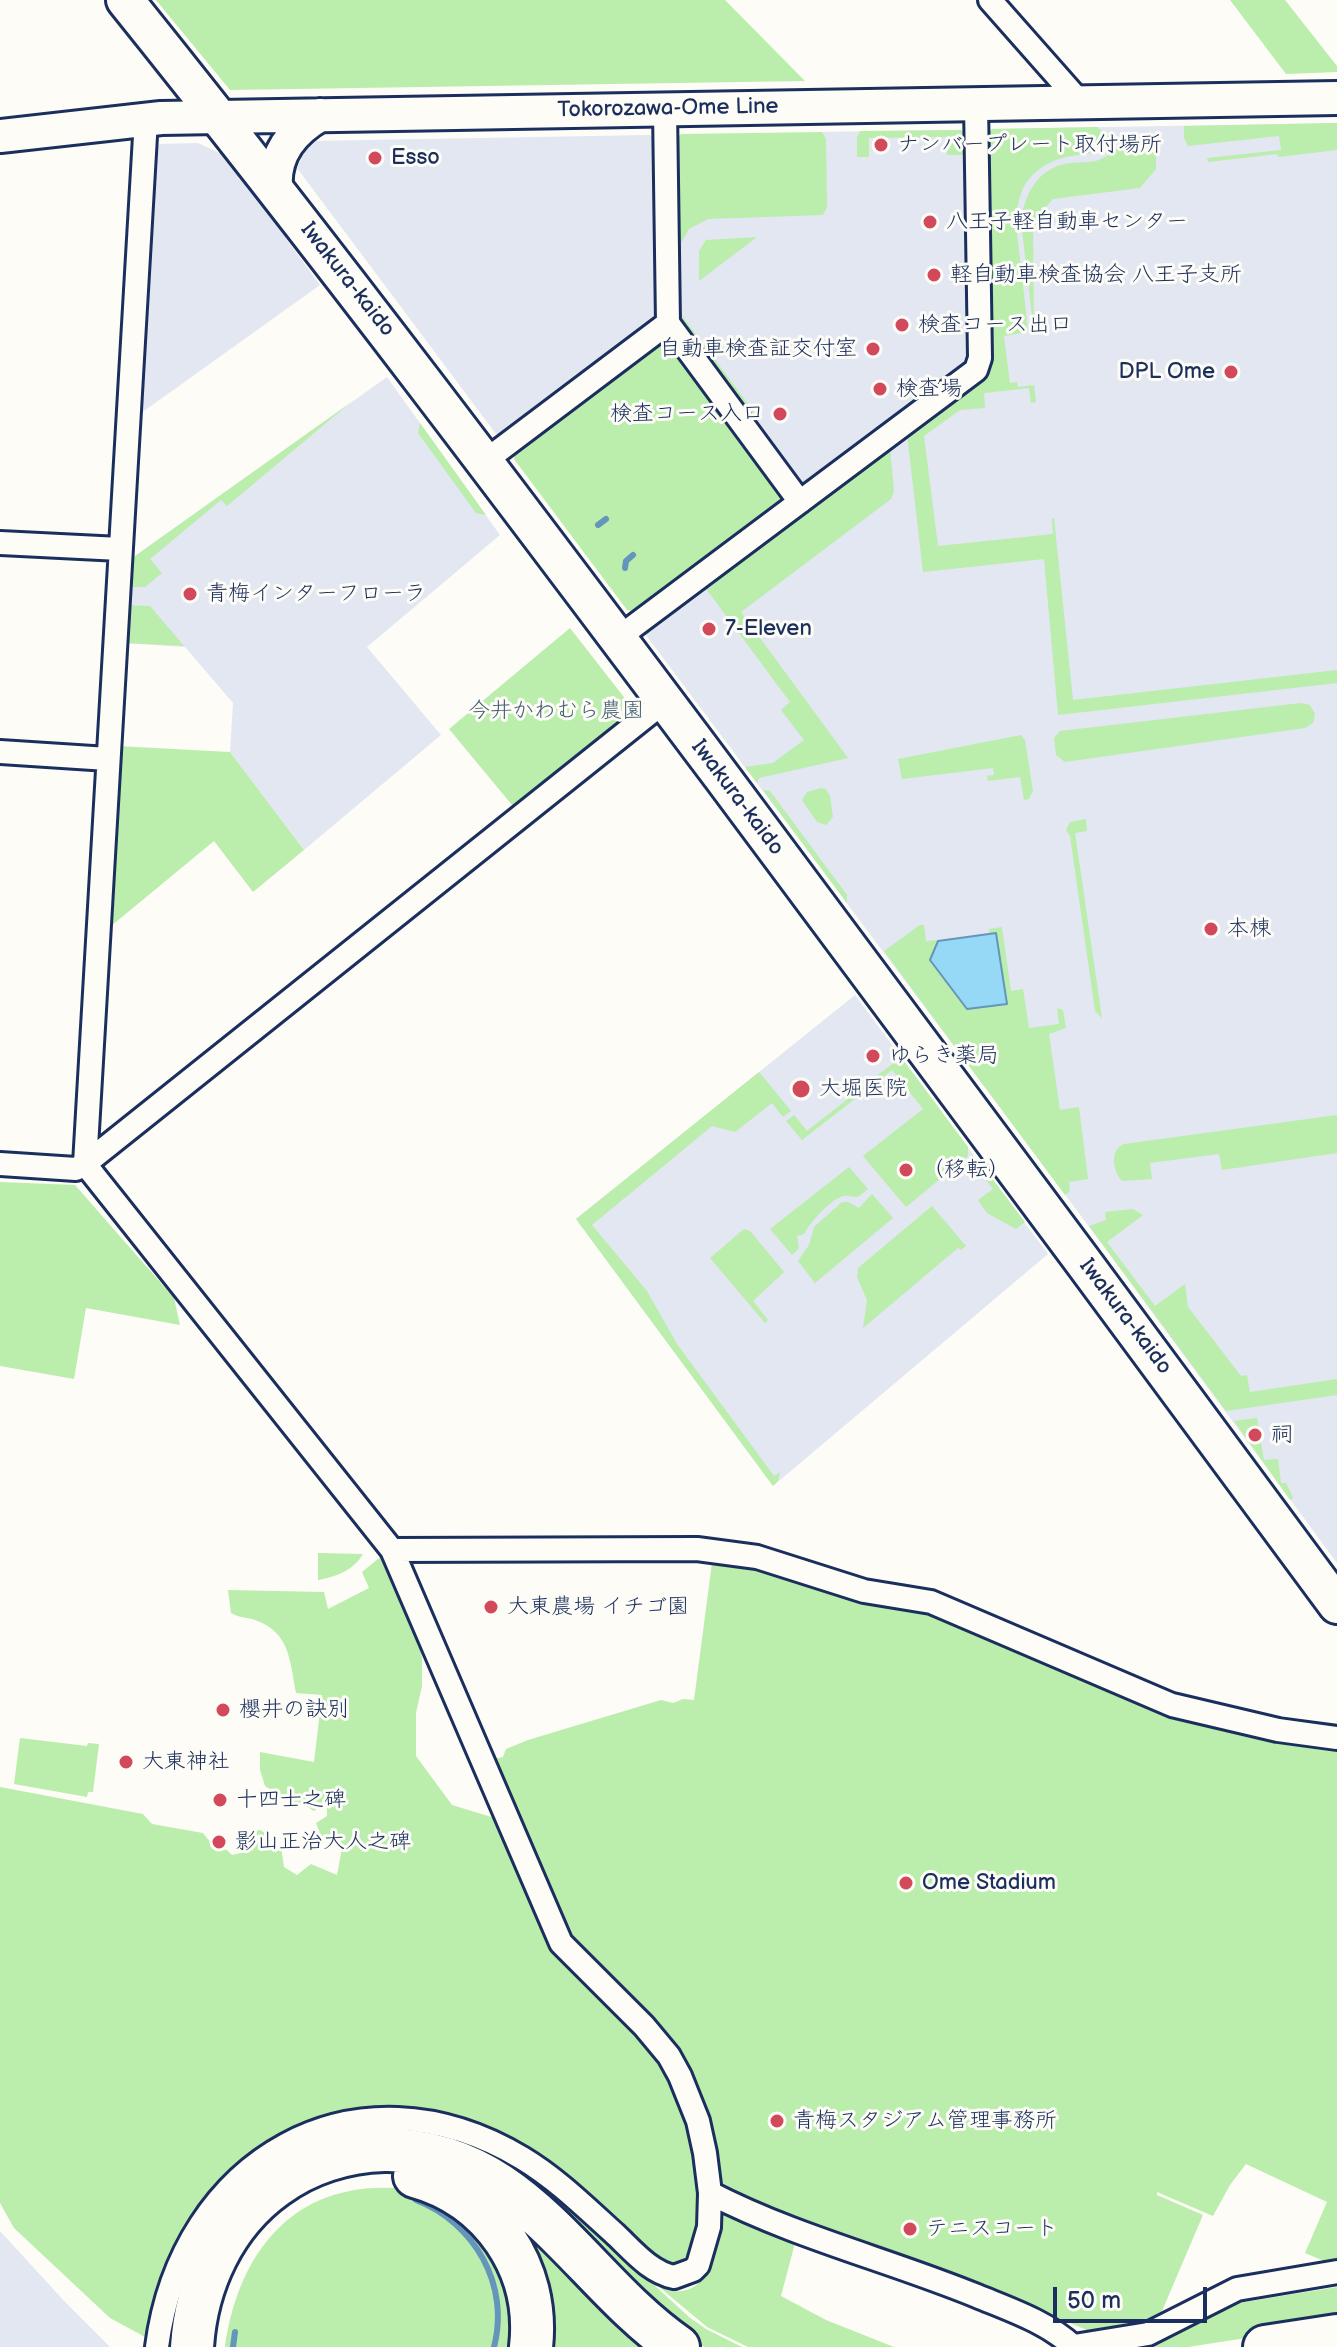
<!DOCTYPE html>
<html>
<head>
<meta charset="utf-8">
<style>
	body { margin:0 }
	#map { position:relative; width:1337px; height:2347px; overflow:hidden; background:#fdfcf7; font-family:"Balsamiq Sans",sans-serif }
	canvas { display:block }
	.scale { position:absolute; left:1053px; top:2287px; width:154px; height:36px; box-sizing:border-box; border:4px solid #1b2f5e; border-top:0; padding-left:10px; font-size:24px; line-height:28px; white-space:nowrap; color:#1b2f5e; -webkit-text-stroke:6px #fdfcf7; paint-order:stroke }
</style>
</head>
<body>
<div id="map">
<canvas width="1337" height="2347"></canvas>
<div class="scale">50 m</div>
</div>
<script>
const g = document.querySelector('canvas').getContext('2d');
g.lineJoin = 'round';
function paint(path, color) { g.fillStyle = color; g.fill(path, 'evenodd'); }
function strokePath(path, color, width, dash) { g.strokeStyle = color; g.lineWidth = width; g.lineCap = dash ? 'butt' : 'round'; g.setLineDash(dash || []); g.stroke(path); }
function drawText(font, color, halo, rows, align = 'center') {
  g.font = font + ' "Balsamiq Sans","Klee One",sans-serif'; g.lineWidth = 6; g.setLineDash([]); g.textBaseline = 'middle'; g.strokeStyle = halo; g.fillStyle = color; for (const [text, x, y, turn = 0] of rows) {
    g.save(); g.translate(x, y); g.rotate((+turn || 0) * Math.PI / 180); g.textAlign = isNaN(turn) ? turn : align; if (halo) g.strokeText(text, 0, 0); g.fillText(text, 0, 0); g.restore();
  }
}
const built = new Path2D(`
	M 1337,123 L 1337,1563 L 1081,1216 L 646,635 L 648,626 L 989,372 L 986,135 L 992,129 Z
	M 961,130 L 967,136 L 971,357 L 967,366 L 808,485 L 799,484 L 677,317 L 676,215 L 816,132 Z
	M 650,135 L 657,141 L 659,316 L 506,436 L 496,434 L 297,168 L 310,141 Z
	M 198,143 L 226,156 L 320,285 L 137,416 L 153,150 L 160,144 Z
	M 387,377 L 500,535 L 367,647 L 441,735 L 304,850 L 230,752 L 233,703 L 185,647 L 124,643 L 128,561 Z
	M 855,995 L 942,1112 L 881,1163 L 966,1145 L 1048,1254 L 773,1486 L 576,1219 Z
	M 0,2231 L 66,2303 L 110,2347 L 0,2347 Z`);
const green = new Path2D(`
	M 156,0 L 725,0 L 805,81 L 230,90 Z
	M 1230,0 L 1285,0 L 1337,66 L 1337,72 L 1286,74 Z
	M 1337,123 L 1337,150 L 1278,157 L 1277,154 L 1208,162 L 1207,158 L 1281,150 L 1279,136 L 1188,146 L 1184,138 L 1184,126 Z
	M 1097,127 L 1111,138 L 1119,138 C 1097,159 1081,151 1056,160 C 1007,180 1016,223 1021,265 C 1023,288 1026,310 1028,332 L 1004,336 L 1010,383 L 1017,382 L 1018,387 L 1034,385 L 1036,402 L 1031,403 L 1029,388 L 984,393 L 985,408 L 960,410 L 924,436 L 938,546 L 1053,534 L 1052,519 L 1054,518 L 1073,700 L 1337,670 L 1337,683 L 1058,715 L 1044,559 L 923,572 L 907,434 L 989,372 L 986,135 L 992,129 Z
	M 961,130 L 967,136 L 968,184 L 965,184 L 965,155 L 947,155 L 946,137 L 869,138 L 869,157 L 857,157 L 857,138 L 860,131 Z
	M 822,132 L 826,139 L 827,207 L 823,215 L 708,219 L 689,229 L 681,243 L 680,313 L 760,420 L 754,424 L 677,317 L 675,140 L 681,134 Z
	M 1127,138 L 1156,138 L 1156,169 L 1140,188 L 1053,199 L 1033,221 L 1034,332 L 1021,222 C 1024,196 1036,171 1064,164 C 1074,162 1086,163 1096,161 C 1109,157 1118,147 1127,138 Z
	M 757,237 L 699,281 L 699,251 L 706,240 Z
	M 661,340 L 670,341 L 785,494 L 783,505 L 639,612 L 627,610 L 514,459 L 516,448 Z
	M 350,403 L 227,506 L 221,500 L 150,559 L 162,573 L 145,587 L 129,587 L 128,561 Z
	M 420,423 L 486,515 L 476,513 L 418,433 Z
	M 890,448 L 894,491 L 891,499 L 741,612 L 848,758 L 759,778 L 757,783 L 745,767 L 773,763 L 804,740 L 781,710 L 790,702 L 704,586 L 706,584 L 709,588 L 715,583 L 712,580 Z
	M 126,605 L 150,606 L 184,646 L 125,643 Z
	M 570,628 L 634,710 L 632,719 L 517,811 L 449,729 Z
	M 1301,703 L 1310,705 L 1315,714 L 1313,723 L 1305,728 L 1065,762 L 1056,755 L 1054,738 L 1060,731 Z
	M 1021,735 L 1025,740 L 1033,791 L 1029,799 L 1024,800 L 1020,777 L 988,781 L 987,776 L 994,775 L 993,768 L 902,779 L 898,759 Z
	M 117,746 L 230,752 L 304,850 L 253,892 L 214,841 L 105,931 Z
	M 821,788 L 826,789 L 830,796 L 833,817 L 826,825 L 817,822 L 802,800 L 807,792 Z
	M 763,790 L 770,791 L 847,895 L 847,903 Z
	M 1086,819 L 1087,831 L 1075,833 L 1102,1018 L 1095,1011 L 1070,836 L 1066,830 L 1070,822 Z
	M 920,925 L 924,925 L 926,941 L 938,940 L 1006,1004 L 996,933 L 990,934 L 989,929 L 1002,927 L 1011,991 L 1023,989 L 1029,1028 L 1059,1024 L 1057,1008 L 1063,1010 L 1066,1028 L 1049,1034 L 1060,1110 L 1079,1107 L 1088,1179 L 1069,1182 L 1070,1191 L 1065,1195 L 884,951 Z
	M 901,1057 L 968,1147 L 968,1156 L 906,1207 L 863,1156 L 923,1109 L 892,1070 L 802,1140 L 786,1121 L 794,1115 L 807,1131 Z
	M 759,1072 L 791,1111 L 783,1117 L 772,1103 L 735,1132 L 712,1126 L 592,1225 L 647,1291 L 677,1344 L 774,1476 L 780,1472 L 778,1481 L 773,1486 L 576,1219 Z
	M 1337,1115 L 1337,1153 L 1222,1170 L 1219,1154 L 1150,1163 L 1152,1179 L 1122,1181 C 1113,1171 1109,1150 1124,1144 Z
	M 849,1167 L 868,1189 L 858,1197 C 853,1197 848,1195 844,1196 C 831,1198 810,1223 804,1234 L 797,1236 L 799,1248 L 792,1255 L 770,1229 Z
	M 983,1176 L 991,1177 L 1025,1222 L 1016,1229 L 987,1213 L 978,1200 L 993,1189 Z
	M 0,1182 L 75,1185 L 174,1298 L 180,1325 L 86,1308 L 74,1379 L 0,1366 Z
	M 872,1194 L 893,1218 L 815,1283 L 798,1261 L 809,1245 L 814,1227 L 842,1202 L 848,1202 L 859,1208 Z
	M 932,1206 L 966,1246 L 961,1250 L 958,1248 L 863,1328 L 867,1300 L 857,1277 L 858,1268 Z
	M 1133,1209 L 1143,1215 L 1107,1242 L 1155,1306 L 1185,1284 L 1188,1307 L 1241,1376 L 1247,1375 L 1250,1392 L 1337,1379 L 1337,1395 L 1226,1411 L 1089,1226 L 1106,1220 L 1105,1212 Z
	M 744,1229 L 750,1231 L 784,1272 L 753,1301 L 768,1320 L 765,1323 L 710,1258 Z
	M 1257,1418 L 1264,1460 L 1278,1459 L 1281,1483 L 1286,1483 L 1293,1498 L 1290,1500 L 1234,1421 Z
	M 318,1553 L 363,1554 C 353,1571 335,1577 318,1580 Z
	M 384,1554 L 416,1626 L 422,1658 L 422,1686 L 416,1713 L 416,1756 L 452,1805 L 498,1819 L 554,1949 L 617,2011 L 659,2059 L 686,2113 L 696,2162 L 701,2220 L 692,2254 L 674,2263 L 656,2258 L 530,2151 L 498,2135 L 464,2122 L 281,2136 L 236,2167 L 212,2192 L 192,2219 L 161,2290 L 147,2338 L 110,2318 L 14,2228 L 0,2203 L 0,1787 L 143,1814 L 152,1824 L 203,1833 L 214,1847 L 227,1850 L 232,1855 L 253,1850 L 248,1839 L 252,1832 L 260,1830 L 269,1835 L 271,1843 L 281,1847 L 284,1867 L 297,1875 L 311,1864 L 337,1875 L 342,1848 L 340,1836 L 321,1836 L 316,1823 L 327,1816 L 327,1802 L 314,1811 L 303,1804 L 290,1802 L 265,1786 L 260,1770 L 260,1752 L 314,1762 L 322,1695 L 296,1693 C 290,1661 290,1632 255,1620 C 246,1617 239,1618 231,1613 L 228,1590 L 324,1592 L 328,1609 L 369,1588 L 362,1572 Z
	M 713,1555 L 929,1608 L 1086,1675 L 1337,1745 L 1337,2262 L 1329,2263 L 1305,2253 L 1327,2202 L 1246,2164 L 1230,2185 L 1213,2216 L 1157,2192 L 1157,2195 L 1203,2215 L 1159,2318 L 1147,2324 L 1094,2333 L 906,2255 L 783,2215 L 717,2183 L 705,2109 L 688,2069 L 660,2028 L 592,1962 L 566,1932 L 490,1760 L 503,1757 L 506,1749 L 528,1740 L 661,1700 L 673,1703 L 683,1699 L 694,1700 Z
	M 20,1738 L 87,1746 L 88,1743 L 99,1744 L 93,1792 L 88,1792 L 87,1797 L 14,1784 Z
	M 387,2129 C 451,2131 509,2153 558,2194 L 556,2198 L 563,2205 L 565,2203 L 689,2317 L 706,2329 L 742,2347 C 731,2347 716,2347 705,2347 C 688,2342 661,2315 648,2303 C 569,2230 511,2139 392,2136 C 352,2135 309,2146 276,2168 C 215,2209 183,2275 177,2347 L 166,2347 C 172,2317 178,2285 190,2257 C 226,2179 302,2130 387,2129 Z
	M 457,2173 L 661,2347 L 541,2347 Z
	M 393,2188 L 405,2189 L 451,2207 L 506,2271 L 515,2347 L 225,2347 C 238,2254 292,2183 393,2188 Z
	M 724,2215 L 795,2243 L 781,2296 L 826,2320 L 894,2347 L 748,2347 L 707,2327 L 658,2286 C 703,2308 720,2256 717,2221 Z
	M 1337,2287 L 1337,2324 L 1188,2347 L 1133,2347 L 1236,2300 L 1245,2302 Z`);
const water = new Path2D(`
	M 996,933 L 1007,1004 L 967,1009 L 930,960 L 938,941 Z`);
const stream = new Path2D(`
	M 598,525 L 606,519
	M 625,568 L 626,561 L 633,555
	M 416,2200 C 475,2223 510,2285 494,2347
	M 233,2347 L 235,2332`);
const minor = new Path2D(`
	M 990,0 L 1081,103
	M 146,119 L 85,1164 L 392,1550 L 561,1943 L 644,2026 L 669,2056 L 680,2076 L 698,2121 L 705,2153 L 710,2193 L 709,2227 L 698,2265 L 693,2270 L 674,2277 C 650,2272 633,2251 616,2235 C 586,2208 557,2179 522,2158 C 355,2058 181,2160 157,2347
	M 668,323 L 800,502
	M 485,461 L 668,323 L 665,109
	M 0,543 L 120,549
	M 618,638 L 976,370 L 980,358 L 976,104
	M 0,752 L 108,759
	M 0,1164 L 76,1169 L 85,1164 L 665,701
	M 392,1550 L 697,1549 L 757,1557 L 864,1591 L 931,1602 L 1172,1705 L 1278,1730 L 1337,1738
	M 710,2193 C 795,2237 889,2260 977,2296 C 1011,2310 1047,2322 1074,2347
	M 1074,2346 L 1148,2334 L 1237,2289 L 1337,2272`);
const secondary = new Path2D(`
	M 0,136 L 161,118 L 1337,98
	M 276,189 C 273,155 292,131 320,115`);
const primary = new Path2D(`
	M 125,0 C 330,255 526,516 722,777 C 928,1053 1133,1328 1337,1605`);
const motorway = new Path2D(`
	M 415,2176 C 491,2197 540,2268 531,2347
	M 192,2347 C 196,2284 224,2223 276,2186 C 307,2163 346,2151 384,2150 C 522,2148 578,2278 678,2347
	M 1265,2347 L 1337,2336`);
const markers = [
	[881,145,8,"#d1495b"],
	[375,158,8,"#d1495b"],
	[930,222,8,"#d1495b"],
	[934,275,8,"#d1495b"],
	[902,325,8,"#d1495b"],
	[873,349,8,"#d1495b"],
	[1231,372,8,"#d1495b"],
	[880,389,8,"#d1495b"],
	[780,414,8,"#d1495b"],
	[190,594,8,"#d1495b"],
	[709,629,8,"#d1495b"],
	[1211,929,8,"#d1495b"],
	[873,1056,8,"#d1495b"],
	[801,1089,10,"#d1495b"],
	[906,1170,8,"#d1495b"],
	[1255,1435,8,"#d1495b"],
	[491,1607,8,"#d1495b"],
	[223,1710,8,"#d1495b"],
	[126,1762,8,"#d1495b"],
	[220,1800,8,"#d1495b"],
	[219,1842,8,"#d1495b"],
	[906,1883,8,"#d1495b"],
	[777,2121,8,"#d1495b"],
	[910,2229,8,"#d1495b"]
];
const streetNames = [
	["Tokorozawa-Ome Line",668,109,-1],
	["Iwakura-kaido",347,280,52],
	["Iwakura-kaido",737,798,53],
	["Iwakura-kaido",1125,1317,53]
];
const poiNames = [
	["ナンバープレート取付場所",897,145],
	["Esso",391,158],
	["八王子軽自動車センター",946,222],
	["軽自動車検査協会 八王子支所",950,275],
	["検査コース出口",918,325],
	["自動車検査証交付室",857,349,"right"],
	["DPL Ome",1215,372,"right"],
	["検査場",896,389],
	["検査コース入口",764,414,"right"],
	["青梅インターフローラ",206,594],
	["7-Eleven",725,629],
	["本棟",1227,929],
	["ゆらき薬局",889,1056],
	["大堀医院",819,1089],
	["（移転）",922,1170],
	["祠",1271,1435],
	["大東農場 イチゴ園",507,1607],
	["櫻井の訣別",239,1710],
	["大東神社",142,1762],
	["十四士之碑",236,1800],
	["影山正治大人之碑",235,1842],
	["Ome Stadium",922,1883],
	["青梅スタジアム管理事務所",793,2121],
	["テニスコート",926,2229]
];
const parkNames = [
	["今井かわむら農園",556,711]
];
paint(built, '#e2e7f2');
paint(green, '#bbedac');
paint(water, '#95d9f7');
strokePath(water, '#6495ba', 2);
strokePath(stream, '#6495ba', 6);
strokePath(minor, '#1b2f5e', 28);
strokePath(secondary, '#1b2f5e', 38);
strokePath(primary, '#1b2f5e', 42);
strokePath(motorway, '#1b2f5e', 48);
strokePath(minor, '#fdfcf7', 22);
strokePath(secondary, '#fdfcf7', 32);
strokePath(primary, '#fdfcf7', 36);
strokePath(motorway, '#fdfcf7', 42);
for (const [x, y, r, color] of markers) { const dot = new Path2D(); dot.arc(x, y, r, 0, 2 * Math.PI); g.fillStyle = color; g.fill(dot); strokePath(dot, '#fdfcf7', 3); }
drawText('22px', '#1b2f5e', '#fdfcf7', streetNames);
drawText('22px', '#1b2f5e', '#fdfcf7', poiNames, 'left');
drawText('22px', '#435e72', '#fdfcf7', parkNames);
</script>
</body>
</html>
